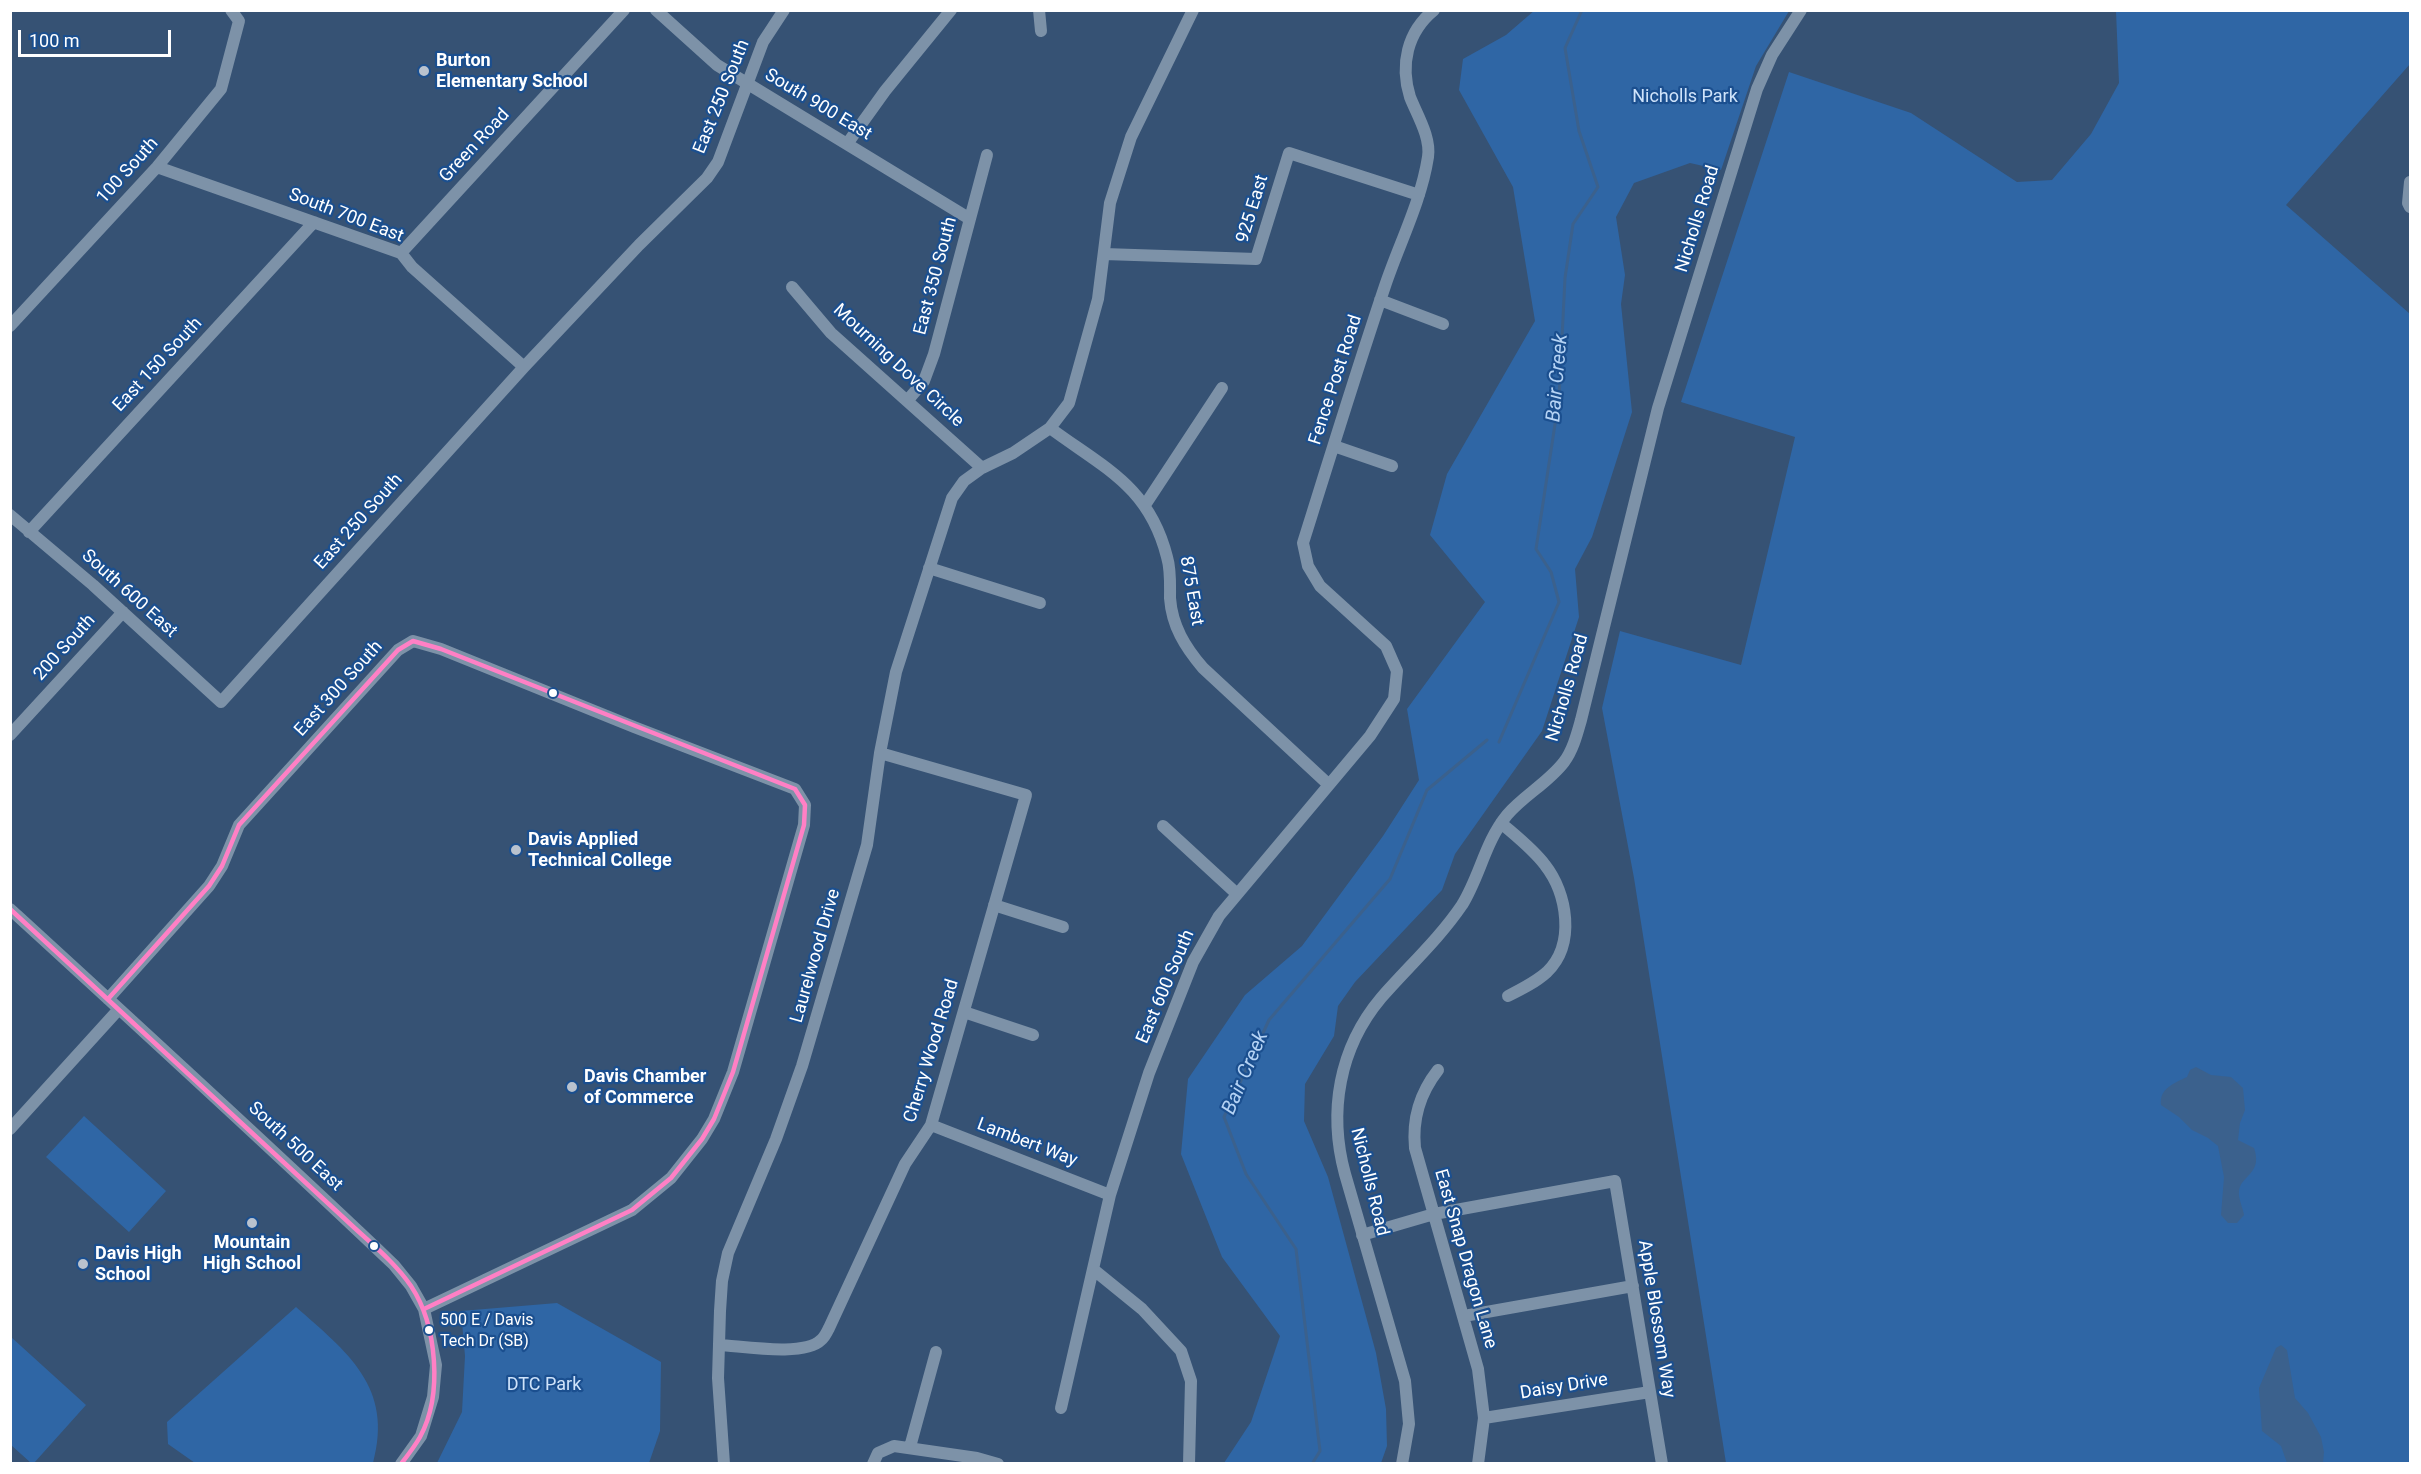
<!DOCTYPE html>
<html>
<head>
<meta charset="utf-8">
<style>
	body { margin:0 }
	#map { position:relative; width:2421px; height:1474px; overflow:hidden; background:#365274; font-family:Roboto,sans-serif }
	canvas { display:block }
	.frame { position:absolute; inset:0; border:12px solid #fff; pointer-events:none }
	.scale { position:absolute; left:18px; top:30px; width:153px; height:27px; box-sizing:border-box; border:3px solid #fff; border-top:0; padding-left:8px; font-size:18px; line-height:21px; white-space:nowrap; color:#fff; -webkit-text-stroke:4px #1b4f8f; paint-order:stroke }
</style>
</head>
<body>
<div id="map">
<canvas width="2421" height="1474"></canvas>
<div class="frame"></div>
<div class="scale">100 m</div>
</div>
<script>
const g = document.querySelector('canvas').getContext('2d');
g.lineJoin = 'round';
function paint(path, color) { g.fillStyle = color; g.fill(path, 'evenodd'); }
function strokePath(path, color, width, dash) { g.strokeStyle = color; g.lineWidth = width; g.lineCap = dash ? 'butt' : 'round'; g.setLineDash(dash || []); g.stroke(path); }
function drawText(font, color, halo, rows, align = 'center') {
  g.font = font + ' Roboto,sans-serif'; g.lineWidth = 4.5; g.setLineDash([]); g.textBaseline = 'middle'; g.strokeStyle = halo; g.fillStyle = color; for (const [text, x, y, turn = 0] of rows) {
    g.save(); g.translate(x, y); g.rotate((+turn || 0) * Math.PI / 180); g.textAlign = isNaN(turn) ? turn : align; if (halo) g.strokeText(text, 0, 0); g.fillText(text, 0, 0); g.restore();
  }
}
const green = new Path2D(`
	M 1535,10 L 1789,11 L 1756,66 L 1721,170 L 1690,163 L 1634,183 L 1616,217 L 1625,275 L 1621,304 L 1632,412 L 1592,537 L 1575,569 L 1579,617 L 1542,731 L 1455,854 L 1442,890 L 1355,982 L 1338,1006 L 1334,1036 L 1305,1084 L 1304,1121 L 1328,1177 L 1376,1353 L 1386,1409 L 1387,1446 L 1381,1463 L 1224,1463 L 1251,1422 L 1280,1336 L 1222,1257 L 1181,1154 L 1188,1079 L 1245,995 L 1302,946 L 1383,836 L 1419,780 L 1407,709 L 1485,602 L 1430,535 L 1447,474 L 1535,321 L 1513,187 L 1459,90 L 1463,59 L 1506,35 Z
	M 2116,11 L 2410,11 L 2410,64 L 2286,205 L 2410,314 L 2410,1463 L 1726,1463 L 1634,878 L 1602,708 L 1620,631 L 1741,665 L 1795,437 L 1681,402 L 1789,72 L 1911,113 L 2017,182 L 2052,180 L 2091,134 L 2119,83 Z
	M 84,1116 L 166,1191 L 129,1232 L 46,1157 Z
	M 557,1303 L 661,1362 L 660,1431 L 649,1463 L 437,1463 L 462,1412 L 465,1356 L 461,1311 Z
	M 296,1307 C 347,1352 394,1387 373,1463 L 195,1463 L 168,1444 L 167,1422 Z
	M 11,1337 L 86,1405 L 34,1463 L 31,1463 L 11,1445 Z`);
const water = new Path2D(`
	M 2196,1067 L 2211,1075 L 2231,1077 L 2243,1088 L 2245,1110 L 2240,1123 L 2238,1140 L 2254,1148 C 2263,1174 2241,1175 2239,1191 C 2238,1198 2243,1208 2244,1215 L 2237,1223 L 2228,1223 L 2221,1215 L 2224,1177 L 2218,1146 L 2208,1138 L 2192,1130 L 2179,1117 L 2161,1105 C 2159,1088 2175,1083 2187,1077 L 2190,1070 Z
	M 2281,1345 L 2287,1350 L 2295,1398 L 2308,1413 L 2321,1437 L 2324,1452 L 2323,1463 L 2287,1463 L 2281,1446 L 2262,1431 L 2259,1388 L 2276,1348 Z`);
const stream = new Path2D(`
	M 1499,742 L 1559,602 L 1551,572 L 1536,549 L 1559,398 L 1565,278 L 1573,224 L 1598,187 L 1579,131 L 1565,48 L 1582,10
	M 1312,1464 L 1320,1451 L 1296,1249 L 1246,1174 L 1224,1117 L 1269,1020 L 1390,879 L 1427,790 L 1487,740`);
const minor = new Path2D(`
	M 656,10 L 717,65 L 970,219
	M 1039,10 L 1041,31
	M 847,144 L 885,91 L 951,10
	M 157,167 L 401,253 L 412,267 L 524,367
	M 2410,182 L 2408,203 L 2410,207
	M 401,253 L 624,10
	M 1104,254 L 1256,259 L 1289,153 L 1419,195
	M 792,287 L 831,333 L 982,468
	M 1380,300 L 1443,324
	M 10,326 L 157,167 L 221,89 L 239,21 L 231,10
	M 907,401 L 924,381 L 934,354 L 987,155
	M 1050,428 C 1104,468 1149,486 1167,557 C 1171,570 1170,585 1170,598 C 1172,626 1185,647 1203,668 L 1328,784
	M 1334,446 L 1392,466
	M 1145,505 L 1222,388
	M 10,515 L 93,585 L 221,702 L 524,367 L 639,245 L 707,178 L 718,162 L 763,42 L 784,10
	M 29,532 L 314,222
	M 929,568 L 1040,603
	M 10,735 L 123,612
	M 1501,823 C 1516,836 1533,849 1545,865 C 1567,893 1576,944 1547,972 C 1536,982 1522,989 1508,996
	M 1163,826 L 1237,894
	M 994,905 L 1063,927
	M 10,909 C 139,1027 267,1144 394,1265 L 411,1286 L 424,1309 L 436,1365 L 433,1397 L 421,1436 L 401,1464
	M 108,999 L 209,886 L 222,866 L 239,825 L 398,650 L 413,641 L 441,649 L 634,727 L 795,789 L 805,805 L 804,825 L 733,1072 L 714,1119 L 702,1139 L 671,1178 L 632,1210 L 424,1309
	M 964,1012 L 1033,1035
	M 1438,1070 C 1420,1093 1412,1118 1415,1148 L 1478,1369 L 1484,1418 L 1478,1464
	M 931,1125 L 1110,1195
	M 10,1129 L 119,1009
	M 1362,1235 L 1434,1214 L 1615,1181 L 1662,1464
	M 1094,1270 L 1142,1309 L 1181,1351 L 1191,1381 L 1189,1464
	M 1464,1316 L 1633,1286
	M 719,1345 C 742,1346 804,1357 821,1340 C 825,1337 827,1332 829,1328 L 905,1164 L 931,1125 L 1026,795 L 880,753
	M 1061,1408 L 1110,1195 L 1149,1073 L 1193,962 L 1219,916 L 1370,736 L 1394,699 L 1397,671 L 1386,646 L 1320,586 L 1308,566 L 1303,543 C 1330,457 1356,372 1385,286 C 1399,244 1421,202 1428,157 C 1431,137 1417,115 1410,97 C 1400,65 1407,32 1434,10
	M 1484,1418 L 1650,1392
	M 910,1447 L 936,1352
	M 724,1464 L 718,1378 L 720,1311 L 722,1281 L 728,1253 L 776,1139 L 802,1066 L 867,845 L 880,753 L 896,672 L 952,498 L 964,481 L 982,468 L 1013,453 L 1050,428 L 1069,403 L 1098,299 L 1110,203 L 1131,137 L 1193,10
	M 873,1464 L 878,1453 L 894,1446 L 977,1458 L 998,1464
	M 1402,1464 L 1409,1424 L 1405,1381 L 1345,1174 C 1328,1112 1339,1048 1381,998 C 1408,967 1439,939 1462,905 C 1480,876 1485,842 1507,815 C 1524,795 1548,783 1564,762 C 1573,750 1577,734 1581,720 L 1658,408 L 1757,89 L 1772,55 L 1801,10`);
const bus1 = new Path2D(`
	M 10,909 L 346,1220 C 368,1241 394,1261 411,1286 C 437,1325 443,1395 420,1437 C 415,1446 408,1455 401,1464
	M 108,999 L 209,886 L 222,866 L 239,825 L 398,650 L 413,641 L 441,649 L 795,789
	M 424,1309 L 632,1210 L 671,1178 L 702,1139 L 714,1119 L 733,1072 L 804,825 L 805,805 L 795,789`);
const markers = [
	[424,71,6,"#b9c2ce"],
	[553,693,5,"#fff"],
	[516,850,6,"#b9c2ce"],
	[572,1087,6,"#b9c2ce"],
	[252,1223,6,"#b9c2ce"],
	[374,1246,5,"#fff"],
	[83,1264,6,"#b9c2ce"],
	[429,1330,5,"#fff"]
];
const busNames = [
	["500 E / Davis",440,1321],
	["Tech Dr (SB)",440,1342]
];
const poiNames = [
	["Burton",436,61],
	["Elementary School",436,82],
	["Davis Applied",528,840],
	["Technical College",528,861],
	["Davis Chamber",584,1077],
	["of Commerce",584,1098],
	["Mountain",252,1243,"center"],
	["High School",252,1264,"center"],
	["Davis High",95,1254],
	["School",95,1275]
];
const streetNames = [
	["East 250 South",722,97,-68],
	["South 900 East",818,105,31],
	["Green Road",475,146,-47],
	["100 South",128,171,-48],
	["925 East",1253,209,-73],
	["South 700 East",346,216,21],
	["Nicholls Road",1698,219,-73],
	["East 350 South",936,276,-75],
	["East 150 South",158,365,-47],
	["Mourning Dove Circle",898,366,43],
	["Fence Post Road",1336,380,-72],
	["East 250 South",359,522,-48],
	["875 East",1191,591,80],
	["South 600 East",129,594,42],
	["200 South",65,648,-48],
	["Nicholls Road",1568,688,-74],
	["East 300 South",339,689,-48],
	["Laurelwood Drive",816,956,-74],
	["East 600 South",1166,987,-67],
	["Cherry Wood Road",932,1051,-73],
	["Lambert Way",1027,1143,21],
	["South 500 East",295,1147,43],
	["Nicholls Road",1369,1182,76],
	["East Snap Dragon Lane",1465,1259,74],
	["Apple Blossom Way",1656,1319,81],
	["Daisy Drive",1564,1387,-9]
];
const parkNames = [
	["Nicholls Park",1685,97],
	["DTC Park",544,1385]
];
const waterNames = [
	["Bair Creek",1558,378,-85],
	["Bair Creek",1246,1073,-67]
];
paint(green, '#2f66a5');
paint(water, '#3b618d');
strokePath(stream, '#3b618d', 3);
strokePath(minor, '#7d92a8', 12);
strokePath(bus1, '#ff80c5', 4.5);
for (const [x, y, r, color] of markers) { const dot = new Path2D(); dot.arc(x, y, r, 0, 2 * Math.PI); g.fillStyle = color; g.fill(dot); strokePath(dot, '#1b4f8f', 2); }
drawText('16px', '#fff', '#1b4f8f', busNames, 'left');
drawText('bold 18px', '#fff', '#1b4f8f', poiNames, 'left');
drawText('18px', '#fff', '#1b4f8f', streetNames);
drawText('18px', '#cfe3fa', '#1b4f8f', parkNames);
drawText('italic 20px', '#b5d3f5', '#1b4f8f', waterNames);
</script>
</body>
</html>
